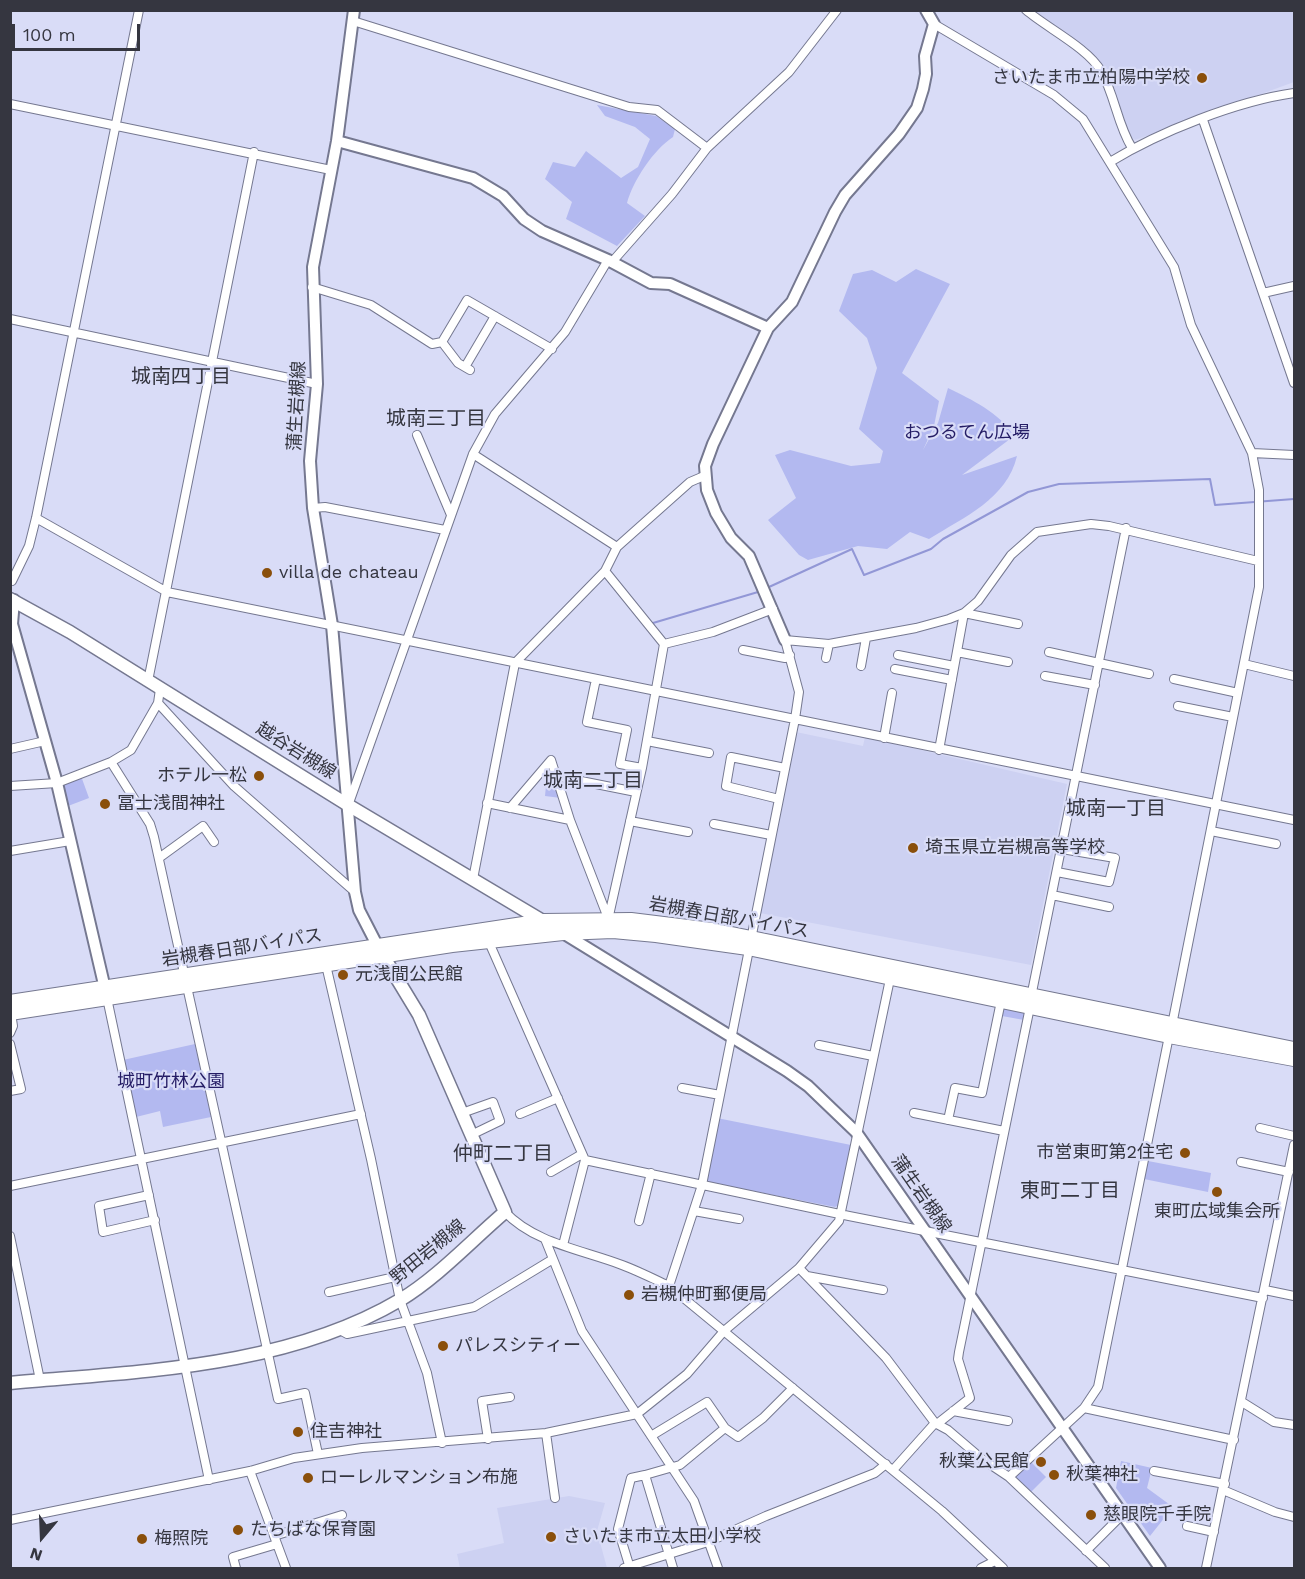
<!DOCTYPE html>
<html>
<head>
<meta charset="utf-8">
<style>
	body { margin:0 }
	#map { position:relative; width:1305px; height:1579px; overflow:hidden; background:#d9dcf7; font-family:"Work Sans",sans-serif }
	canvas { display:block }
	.frame { position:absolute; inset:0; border:12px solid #353640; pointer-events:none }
	.north { position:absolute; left:12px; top:1507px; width:60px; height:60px; -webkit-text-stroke:4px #d9dcf7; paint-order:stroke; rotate:199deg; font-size:16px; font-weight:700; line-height:24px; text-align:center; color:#353640 }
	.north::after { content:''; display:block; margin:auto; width:21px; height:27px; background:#353640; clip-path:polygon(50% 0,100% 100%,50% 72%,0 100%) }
	.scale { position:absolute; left:12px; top:24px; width:128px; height:27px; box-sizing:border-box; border:3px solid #353640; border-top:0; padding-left:8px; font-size:18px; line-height:21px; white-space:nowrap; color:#353640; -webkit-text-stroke:4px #d9dcf7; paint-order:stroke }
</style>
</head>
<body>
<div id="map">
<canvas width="1305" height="1579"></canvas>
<div class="frame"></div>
<div class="north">N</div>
<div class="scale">100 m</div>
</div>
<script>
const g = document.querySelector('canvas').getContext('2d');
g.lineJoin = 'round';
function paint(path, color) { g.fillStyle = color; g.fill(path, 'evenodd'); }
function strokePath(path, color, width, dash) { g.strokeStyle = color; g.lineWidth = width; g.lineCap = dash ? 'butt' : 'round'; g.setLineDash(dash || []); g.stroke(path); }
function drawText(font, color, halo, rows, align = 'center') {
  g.font = font + ' "Work Sans","Noto Sans JP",sans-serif'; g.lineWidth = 4.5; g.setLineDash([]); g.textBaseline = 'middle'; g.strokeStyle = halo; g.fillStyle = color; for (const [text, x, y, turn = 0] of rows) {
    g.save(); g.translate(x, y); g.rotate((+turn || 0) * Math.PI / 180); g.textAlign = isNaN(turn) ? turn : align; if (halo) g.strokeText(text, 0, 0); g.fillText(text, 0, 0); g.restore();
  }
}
const built = new Path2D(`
	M 1032,11 L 1294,11 L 1294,82 L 1135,140 L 1129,135 L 1118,100 L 1099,60 Z
	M 796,732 L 863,746 L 865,737 L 1067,784 L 1031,965 L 760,913 Z
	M 569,1496 L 605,1503 L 597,1531 L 607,1568 L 460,1568 L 457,1554 L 504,1543 L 497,1508 Z`);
const green = new Path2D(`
	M 597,105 L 656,116 L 675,129 L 673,137 C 653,150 633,181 627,203 L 645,216 L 617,246 L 566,219 L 572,202 L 545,179 L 553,162 L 575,167 L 586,151 L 621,178 L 638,167 L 650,139 L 635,127 L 605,116 Z
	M 916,269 L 950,284 L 902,373 L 939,401 L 934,426 L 923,450 L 938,423 L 948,388 C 972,400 999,412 1014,436 L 962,475 L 1017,456 C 1007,499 964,517 929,539 L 910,532 L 887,549 L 858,546 L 808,560 L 799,555 L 768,520 L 796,498 L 775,455 L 790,450 L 851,466 L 880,463 L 883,451 L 859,429 L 877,368 L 867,338 L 839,311 L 853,274 L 872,270 L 896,282 Z
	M 81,776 L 89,798 L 68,806 L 62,783 Z
	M 554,778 L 561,798 L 545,796 L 546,786 Z
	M 1003,1008 L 1025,1013 L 1024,1020 L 1002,1016 Z
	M 195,1044 L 211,1117 L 163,1127 L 160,1111 L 136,1117 L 123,1060 Z
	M 717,1118 L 851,1145 L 839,1205 L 835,1207 L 707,1182 L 705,1179 Z
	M 1148,1161 L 1211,1173 L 1208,1192 L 1144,1179 Z
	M 1030,1461 L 1046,1477 L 1029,1494 L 1015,1479 L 1015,1474 Z
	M 1121,1461 L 1152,1468 L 1147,1488 L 1173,1507 L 1150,1536 L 1116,1488 Z`);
const stream = new Path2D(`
	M 769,587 L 852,549 L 864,575 L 931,549 L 943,539 L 1028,492 L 1059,484 L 1210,479 L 1215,505 L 1294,499
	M 653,623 L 758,592`);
const street = new Path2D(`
	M 1026,10 C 1047,28 1088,48 1101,71 C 1115,95 1117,124 1132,148
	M 353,21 L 629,107 L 657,110 L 707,148
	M 934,24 L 1054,95 L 1083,119 L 1174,267 L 1191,325 L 1252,453 L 1259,490 L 1259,587 L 1172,1025
	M 10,104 L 331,170
	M 1203,120 L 1294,383
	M 1110,162 C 1159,132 1237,101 1294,93
	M 612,262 L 672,194 L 707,148 L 789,72 L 837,10
	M 312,287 L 371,305 L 432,344 L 442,342 L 467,300 L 552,349
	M 1263,293 L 1294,286
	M 10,319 L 317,384
	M 442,342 L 458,363 L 470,370
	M 465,367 L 495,316
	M 417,435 L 451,515
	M 1252,453 L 1294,455
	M 473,454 L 617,547
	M 313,508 L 325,507 L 445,530
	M 36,518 L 167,592 L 1294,820
	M 605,571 L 664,644 L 642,768 L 608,920
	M 12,581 L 29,546 L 36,518 L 139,10
	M 964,613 L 1018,624
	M 664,644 L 713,632 L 773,609
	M 743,650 L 785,658 L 790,655
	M 957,652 L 1008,662
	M 1049,652 L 1149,674
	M 898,655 L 954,666
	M 826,658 L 829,644
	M 1244,664 L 1294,676
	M 861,666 L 866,638
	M 895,669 L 952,680
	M 1045,676 L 1095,685
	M 596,679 L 587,722 L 627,730 L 620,764 L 642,768
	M 1174,679 L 1238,693
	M 148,681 L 254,152
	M 158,703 L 234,786 L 355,892
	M 1178,706 L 1233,717
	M 884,738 L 892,693
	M 647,741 L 709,753
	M 10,749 L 45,741
	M 939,750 L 964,613
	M 111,762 L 150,824 L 154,837 L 278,1399 L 305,1393 L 318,1454
	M 556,776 L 636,792
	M 10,786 L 57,783 L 111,762 L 131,750 L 158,703 L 160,689
	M 779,799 L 726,786 L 731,757 L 785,768
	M 349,803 L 473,454 L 495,414 L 565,332 L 608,260
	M 487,803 L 570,820 L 608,918
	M 510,808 L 551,760 L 570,820
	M 630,821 L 688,832
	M 714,824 L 771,835
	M 1211,831 L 1276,844
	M 10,851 L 70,841
	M 159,858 L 203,826 L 214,842
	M 1057,872 L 1109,882 L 1115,858 L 1062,849
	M 473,879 L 515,663 L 605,571 L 617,547 L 690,482 L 704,476
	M 1052,895 L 1109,907
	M 488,940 L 585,1160 L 563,1245
	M 326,965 L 371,1159 L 400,1300 L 427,1373 L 442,1443
	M 1031,997 L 1126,528
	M 107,998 L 209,1480
	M 10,1033 L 13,1026 L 11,1013
	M 10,1044 L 21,1089 L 10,1091
	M 819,1045 L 873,1056
	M 682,1088 L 720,1095
	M 462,1113 L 493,1102 L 500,1121 L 471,1135
	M 914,1113 L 1004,1131
	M 520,1114 L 558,1098
	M 948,1120 L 955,1088 L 982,1093 L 1001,1001
	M 1260,1128 L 1294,1136
	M 585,1160 L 849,1216 L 1263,1298
	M 1241,1162 L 1289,1172
	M 551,1172 L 582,1154
	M 10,1186 L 361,1114
	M 149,1195 L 99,1206 L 103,1232 L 155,1220
	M 694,1211 L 739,1219
	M 505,1212 C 534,1243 583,1250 622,1265 C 638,1271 654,1279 669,1286 L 942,1511 L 1003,1568
	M 639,1221 L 651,1173
	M 10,1236 L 40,1380
	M 545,1239 L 582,1331 L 694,1501 L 718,1568
	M 799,1268 L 886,1358 L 935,1423 L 948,1430 L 982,1459 L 1009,1477 L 1105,1568
	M 807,1276 L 883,1290
	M 669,1286 L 702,1185 L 795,719 L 799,692 L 785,640 L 829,644 L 916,628 L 949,619 L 964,613 L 978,601 L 1011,555 L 1037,532 L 1091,524 L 1109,526 L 1258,561
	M 1265,1290 L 1294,1296
	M 329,1292 L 395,1277
	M 338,1329 L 347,1334 L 474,1307 L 553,1259
	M 1242,1402 L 1274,1422 L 1294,1425
	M 1084,1408 L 1234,1440
	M 953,1411 L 1008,1421
	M 937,1424 L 970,1398 L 958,1359 L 959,1352 L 1030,1007
	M 546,1433 L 555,1498
	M 651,1436 L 707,1402 L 725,1428 L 738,1437 L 763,1418 L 793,1388
	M 488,1439 L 482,1401 L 510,1397
	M 893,1470 L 935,1423
	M 250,1471 L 286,1568
	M 1154,1471 L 1225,1484
	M 645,1475 L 680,1465 L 725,1428
	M 1009,1477 L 1084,1408 L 1098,1387 L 1169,1036
	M 1223,1490 L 1275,1512 L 1294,1517
	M 10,1520 L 250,1471 L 294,1458 L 362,1448 L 546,1433 L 637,1414 L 687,1374 L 724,1331 L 799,1268 L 839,1221 L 890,979
	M 1187,1526 L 1214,1532
	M 274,1536 L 342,1515
	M 1086,1551 L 1123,1514
	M 236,1568 L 233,1557 L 277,1544
	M 624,1568 L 708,1542 L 766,1516 L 875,1473 L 886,1464
	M 630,1568 L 618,1529 L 631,1478 L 645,1475 L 673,1568
	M 981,1568 L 995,1561
	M 1206,1568 L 1294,1145`);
const secondary = new Path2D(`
	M 354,10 L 337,141 L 313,267 L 317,384 L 310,461 L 313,508 L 332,625 L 355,892 L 359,910 L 377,945
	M 337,141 L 473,178 L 503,196 L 524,219 L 542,231 L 608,260 L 651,283 L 670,284 L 768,328
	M 14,600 L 12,624 L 57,783 L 106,993
	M 785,640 L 749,556 L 731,538 L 716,513 L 707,490 L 705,466 L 713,444 L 768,328 L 792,302 L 835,212 L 845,195 L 899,134 L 917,108 L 923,89 L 926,74 L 925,56 L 934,24 L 926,10
	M 563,933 L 787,1071 L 808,1086 L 856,1132 L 1160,1568`);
const primary = new Path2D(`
	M 10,599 L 70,632 L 348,805 L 546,923
	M 10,1383 C 140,1371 285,1368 400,1300 C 438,1277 471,1241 505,1212 L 419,1015 L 379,949`);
const highway = new Path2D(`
	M 10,1002 L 543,921 L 631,920 L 712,930 L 1294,1049
	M 10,1013 L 452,945 L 563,933 L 613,931 L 656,935 L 748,948 L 1169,1036 L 1294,1059`);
const markers = [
	[1202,78,6,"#8a4f0b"],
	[267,573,6,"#8a4f0b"],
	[259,776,6,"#8a4f0b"],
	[105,804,6,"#8a4f0b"],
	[913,848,6,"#8a4f0b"],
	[343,975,6,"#8a4f0b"],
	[1185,1153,6,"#8a4f0b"],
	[1217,1192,6,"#8a4f0b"],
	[629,1295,6,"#8a4f0b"],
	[443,1346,6,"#8a4f0b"],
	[298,1432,6,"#8a4f0b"],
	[1041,1462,6,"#8a4f0b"],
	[1054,1475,6,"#8a4f0b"],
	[308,1478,6,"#8a4f0b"],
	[1091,1515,6,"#8a4f0b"],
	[238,1530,6,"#8a4f0b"],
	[551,1537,6,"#8a4f0b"],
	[142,1539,6,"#8a4f0b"]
];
const poiNames = [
	["さいたま市立柏陽中学校",1190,78,"right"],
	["villa de chateau",279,573],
	["ホテル一松",247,776,"right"],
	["冨士浅間神社",117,804],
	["埼玉県立岩槻高等学校",925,848],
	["元浅間公民館",355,975],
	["市営東町第2住宅",1173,1153,"right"],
	["東町広域集会所",1217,1212,"center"],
	["岩槻仲町郵便局",641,1295],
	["パレスシティー",455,1346],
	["住吉神社",310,1432],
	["秋葉公民館",1029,1462,"right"],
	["秋葉神社",1066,1475],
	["ローレルマンション布施",320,1478],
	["慈眼院千手院",1103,1515],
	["たちばな保育園",250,1530],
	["さいたま市立太田小学校",563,1537],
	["梅照院",154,1539]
];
const streetNames = [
	["蒲生岩槻線",297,406,-87],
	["越谷岩槻線",296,751,32],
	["岩槻春日部バイパス",729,918,10],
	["岩槻春日部バイパス",242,948,-9],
	["蒲生岩槻線",921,1194,55],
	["野田岩槻線",428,1252,-39]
];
const parkNames = [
	["おつるてん広場",967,433],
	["城町竹林公園",171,1082]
];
const neighbourhoodNames = [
	["城南四丁目",181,377],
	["城南三丁目",436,419],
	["城南二丁目",593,781],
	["城南一丁目",1116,809],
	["仲町二丁目",503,1154],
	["東町二丁目",1070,1191]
];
paint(built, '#cdd1f2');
paint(green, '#b3b9f0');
strokePath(stream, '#9297d6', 2);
strokePath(street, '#757890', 10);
strokePath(secondary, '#757890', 14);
strokePath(primary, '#757890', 15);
strokePath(highway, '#757890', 16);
strokePath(street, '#fff', 8);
strokePath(secondary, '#fff', 10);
strokePath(primary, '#fff', 12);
strokePath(highway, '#fff', 14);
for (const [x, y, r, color] of markers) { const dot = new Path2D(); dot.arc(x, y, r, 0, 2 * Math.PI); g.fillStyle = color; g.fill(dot); strokePath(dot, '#d9dcf7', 2); }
drawText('18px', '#353640', '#d9dcf7', poiNames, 'left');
drawText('18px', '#353640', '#d9dcf7', streetNames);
drawText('18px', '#241c65', '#d9dcf7', parkNames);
drawText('20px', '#353640', '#d9dcf7', neighbourhoodNames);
</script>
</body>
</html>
